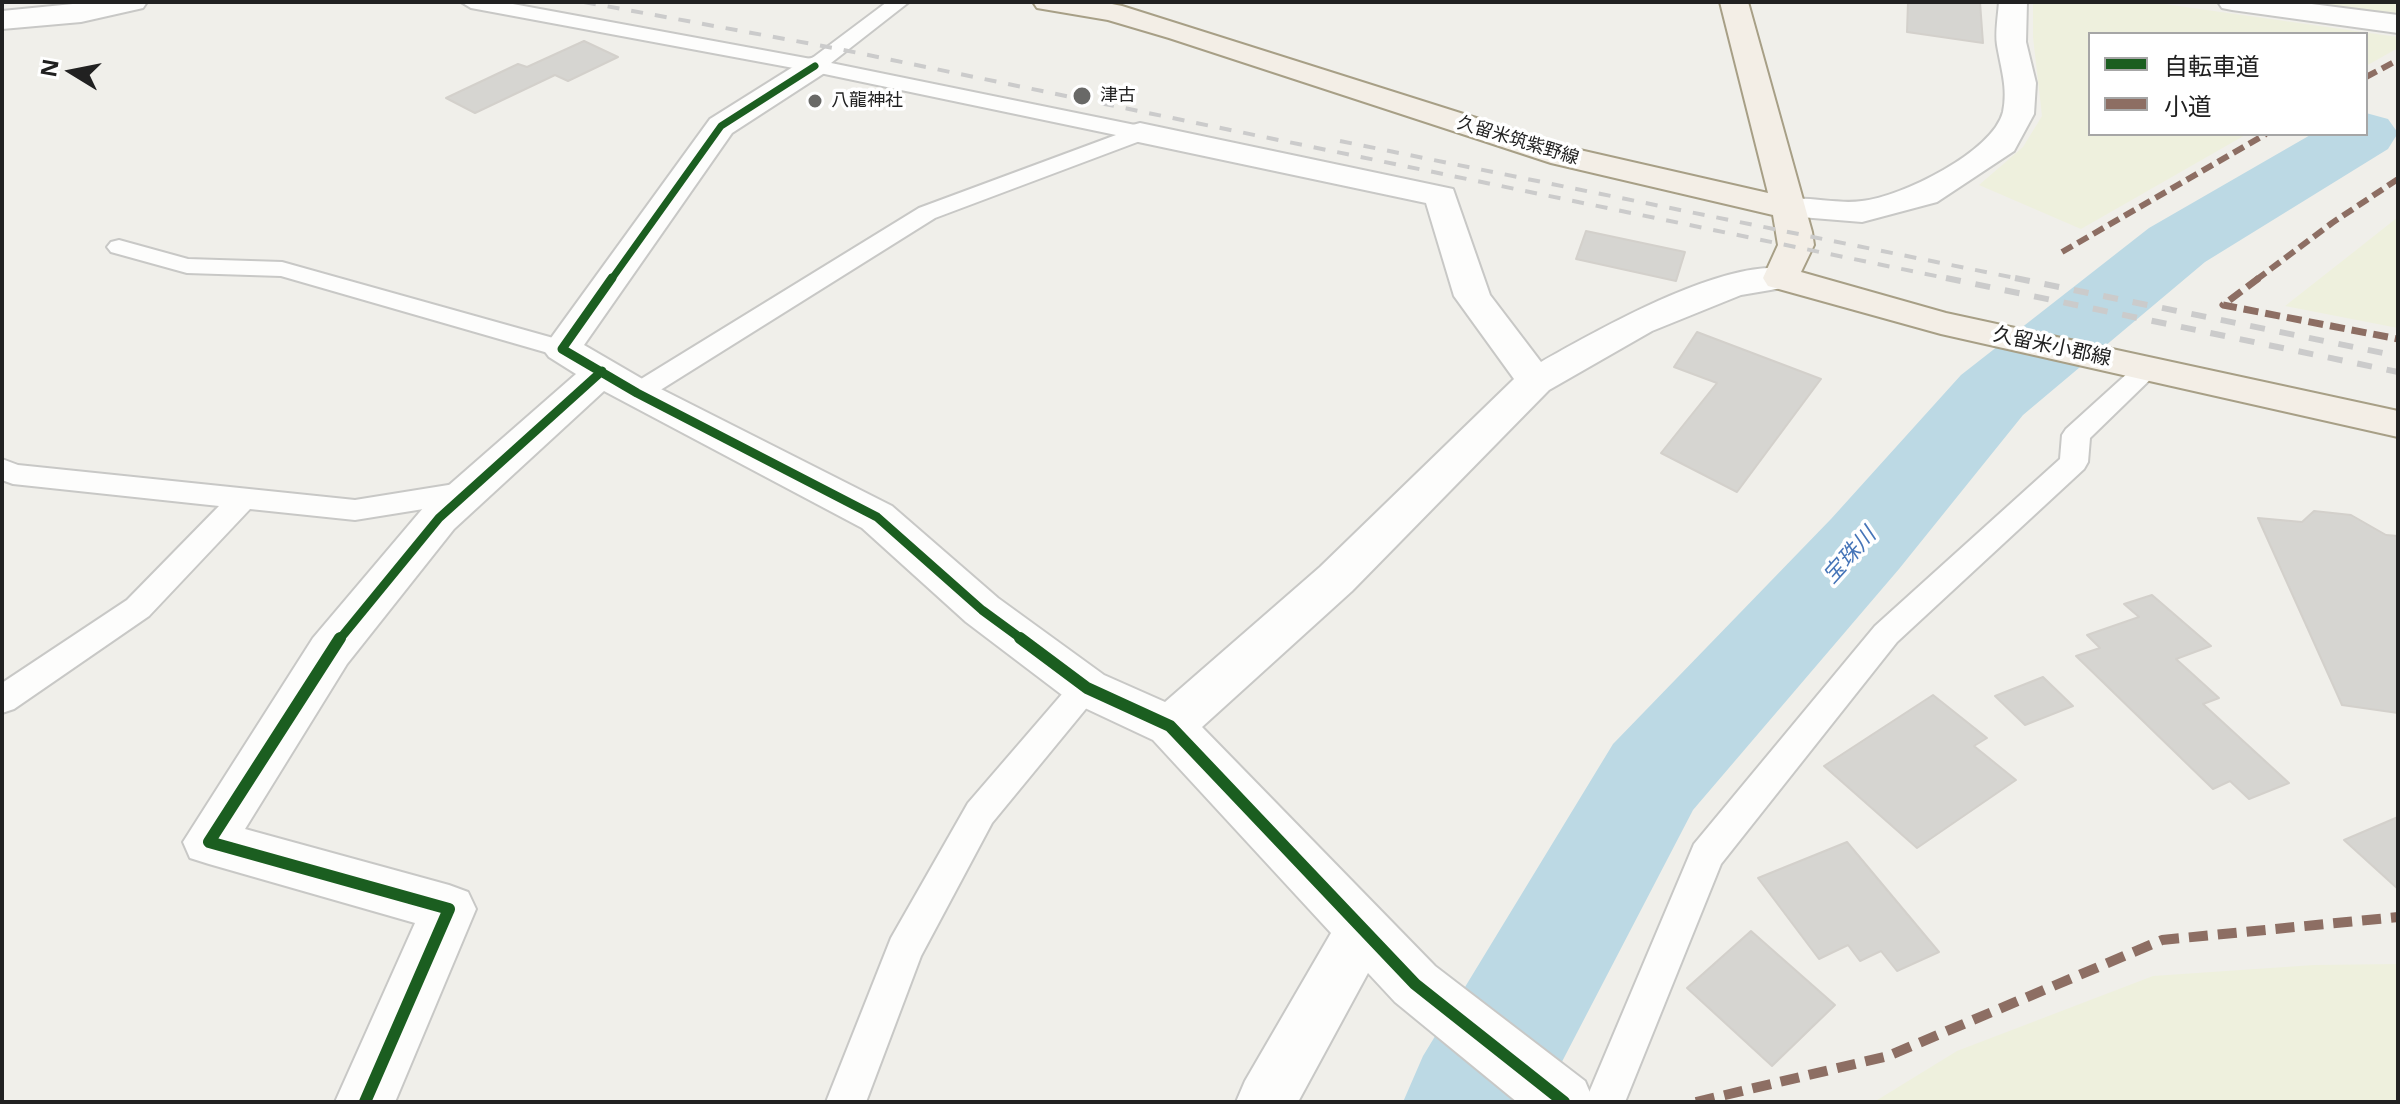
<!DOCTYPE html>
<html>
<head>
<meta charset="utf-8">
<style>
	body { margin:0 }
	#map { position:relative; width:2400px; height:1104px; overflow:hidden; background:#f0efea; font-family:"Open Sans","Noto Sans JP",sans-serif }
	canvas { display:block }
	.frame { position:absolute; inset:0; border:4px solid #212121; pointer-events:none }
	.legend { position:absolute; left:2088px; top:32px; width:280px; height:104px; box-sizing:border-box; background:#fff; border:2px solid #a6a6a6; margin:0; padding:10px 14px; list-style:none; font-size:24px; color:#212121 }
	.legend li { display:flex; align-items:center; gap:16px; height:40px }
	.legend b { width:40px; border:2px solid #a6a6a6 }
	.north { position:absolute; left:32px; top:32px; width:80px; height:80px; -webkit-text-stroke:6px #fff; paint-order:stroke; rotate:280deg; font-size:22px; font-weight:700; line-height:32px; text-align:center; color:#212121 }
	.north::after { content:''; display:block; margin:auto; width:28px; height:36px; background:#212121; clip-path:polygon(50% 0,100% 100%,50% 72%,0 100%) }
</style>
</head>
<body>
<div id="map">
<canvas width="2400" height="1104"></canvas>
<div class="frame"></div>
<ul class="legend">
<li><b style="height:10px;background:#1b5e20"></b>自転車道</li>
<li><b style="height:10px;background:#8d6e63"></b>小道</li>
</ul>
<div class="north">N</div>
</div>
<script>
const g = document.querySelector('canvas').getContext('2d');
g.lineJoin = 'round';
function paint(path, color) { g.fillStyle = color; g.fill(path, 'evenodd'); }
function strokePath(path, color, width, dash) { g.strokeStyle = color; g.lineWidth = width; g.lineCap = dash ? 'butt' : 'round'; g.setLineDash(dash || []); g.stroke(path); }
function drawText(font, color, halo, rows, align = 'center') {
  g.font = font + ' "Open Sans","Noto Sans JP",sans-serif'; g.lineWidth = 7; g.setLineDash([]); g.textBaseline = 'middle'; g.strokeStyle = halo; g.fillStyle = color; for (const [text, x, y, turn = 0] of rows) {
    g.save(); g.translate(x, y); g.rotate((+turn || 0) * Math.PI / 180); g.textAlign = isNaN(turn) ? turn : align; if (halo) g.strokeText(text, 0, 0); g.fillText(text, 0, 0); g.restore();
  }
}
const farmland = new Path2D(`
	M 2033,2 L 2150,2 L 2398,37 L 2398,48 L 2366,66 L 2366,34 L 2090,34 L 2090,134 L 2247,134 L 2081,229 L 1979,185 L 2023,147 L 2042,116 L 2033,37 Z
	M 2302,2 L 2398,2 L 2398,16 Z
	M 2398,217 L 2398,328 L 2285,306 L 2355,251 Z
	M 2398,964 L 2398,1102 L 1874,1102 L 1957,1051 L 2153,976 L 2314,965 Z`);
const river = new Path2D(`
	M 2366,113 L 2388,119 L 2398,133 L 2388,149 L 2205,262 L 2023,415 L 1899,569 L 1693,810 L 1541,1102 L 1403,1102 L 1423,1056 L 1613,744 L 1831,519 L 1961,375 L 2149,228 L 2312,134 L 2366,134 Z`);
const building = new Path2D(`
	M 1908,2 L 1980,2 L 1983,43 L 1907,32 Z
	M 584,41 L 618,57 L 568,81 L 555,75 L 475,113 L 446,98 L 518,64 L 527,67 Z
	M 1586,231 L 1685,252 L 1676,281 L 1576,259 Z
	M 1697,332 L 1821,379 L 1737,492 L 1661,453 L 1717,383 L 1674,367 Z
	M 2314,511 L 2351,515 L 2386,535 L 2398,536 L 2398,713 L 2342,705 L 2258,518 L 2302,522 Z
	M 2152,595 L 2211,646 L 2176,659 L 2219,698 L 2203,704 L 2289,783 L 2249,799 L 2230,781 L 2213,789 L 2076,656 L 2100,648 L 2087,635 L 2139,617 L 2124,604 Z
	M 2043,677 L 2073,706 L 2025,725 L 1995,696 Z
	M 1933,695 L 1987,738 L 1974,746 L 2016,780 L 1917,848 L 1824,766 Z
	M 2398,817 L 2398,889 L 2344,840 Z
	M 1847,842 L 1939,952 L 1897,971 L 1881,951 L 1860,961 L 1848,945 L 1819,959 L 1758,878 Z
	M 1751,931 L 1835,1005 L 1772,1066 L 1687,988 Z`);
const service = new Path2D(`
	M 461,2 L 502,2 L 811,59 L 887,2 L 909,2 L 831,63 L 1140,126 L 1151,133 L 1148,138 L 935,218 L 646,399 L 637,402 L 628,399 L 624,393 L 628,387 L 919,208 L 1116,135 L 815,72 L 471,8 Z
	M 119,240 L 188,259 L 282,262 L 571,343 L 575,349 L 571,355 L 562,357 L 281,276 L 187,273 L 111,252 L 107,247 L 111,242 Z
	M 2149,360 L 2158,362 L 2162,368 L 2090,438 L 2088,462 L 2084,469 L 1897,642 L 1721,864 L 1625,1102 L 1585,1102 L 1694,844 L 1875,626 L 2060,459 L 2062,435 L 2066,429 L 2140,362 Z
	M 2,459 L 18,465 L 355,500 L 467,482 L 477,485 L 481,492 L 477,499 L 467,502 L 355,520 L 250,509 L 149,616 L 14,709 L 2,713 L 2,683 L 127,600 L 219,506 L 13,484 L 2,480 Z
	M 1087,675 L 1099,679 L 1103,688 L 992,823 L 921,956 L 866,1102 L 826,1102 L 891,938 L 968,803 L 1075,679 Z`);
const minor = new Path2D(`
	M 93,2 L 147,2 L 143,8 L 81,22 L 2,29 L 2,11 Z
	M 1999,2 L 2027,2 L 2026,42 L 2036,83 L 2034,114 L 2014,151 L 1937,202 L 1862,222 L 1776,215 L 1771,208 L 1776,201 C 1804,194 1834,205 1862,201 C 1901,197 1993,152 2003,112 C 2008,88 2001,69 1997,45 C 1995,32 1998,16 1999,2 Z
	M 2218,2 L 2296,2 L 2398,15 L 2398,33 L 2232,10 L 2222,8 Z
	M 815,57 L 826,60 L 830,66 L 826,72 L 732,133 L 584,345 L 651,384 L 892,506 L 998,598 L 1104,675 L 1165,702 L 1320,567 L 1514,379 L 1454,296 L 1426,203 L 1129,140 L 1124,133 L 1129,126 L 1140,123 L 1453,189 L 1490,295 L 1541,362 C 1598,330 1730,254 1794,270 L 1799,278 L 1794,286 L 1741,295 L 1652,331 L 1549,390 L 1352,591 L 1202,727 L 1435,966 L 1585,1081 L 1594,1102 L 1517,1102 L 1395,1002 L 1368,973 L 1298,1102 L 1236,1102 L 1245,1081 L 1331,933 L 1153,740 L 1070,701 L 966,622 L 862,528 L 604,391 L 454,529 L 347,664 L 245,829 L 449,885 L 468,892 L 476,909 L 395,1102 L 335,1102 L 415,923 L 209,864 L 190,858 L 183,842 L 313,638 L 424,507 L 576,374 L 549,357 L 543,349 L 710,119 L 804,60 Z`);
const primary = new Path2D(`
	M 1033,2 L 1102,2 L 1122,6 L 1571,148 L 1768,193 L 1720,2 L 1748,2 L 1812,232 L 1814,245 L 1801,272 L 1946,313 L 2398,411 L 2398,437 L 1941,334 L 1768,286 L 1763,278 L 1778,245 L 1773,215 L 1551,163 L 1169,38 L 1108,20 L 1037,8 Z`);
const railFar1 = new Path2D(`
	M 584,2 L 839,49 L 1955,280
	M 1340,141 L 2025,280`);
const rail = new Path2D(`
	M 1946,278 L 2398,372
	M 2015,278 L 2398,356`);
const quietFar2 = new Path2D(`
	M 2366,77 L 2398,60
	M 2062,252 L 2266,134
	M 2256,280 L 2332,223 L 2398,179`);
const quietFar1 = new Path2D(`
	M 2259,278 L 2223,305 L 2398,339`);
const quiet = new Path2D(`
	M 1696,1102 L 1888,1056 L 2162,940 L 2398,917`);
const cyclewayFar2 = new Path2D(`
	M 611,280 L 721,126 L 815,66`);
const cyclewayFar1 = new Path2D(`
	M 612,278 L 562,349 L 637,393 L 877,517 L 982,610 L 1023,640
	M 339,640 L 439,518 L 602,371`);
const cycleway = new Path2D(`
	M 340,638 L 209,842 L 449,909 L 365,1102
	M 1020,638 L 1087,688 L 1170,726 L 1415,984 L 1564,1102`);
const markers = [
	[1082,96,10,"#696967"],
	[815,101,8,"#696967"]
];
const farPoinames = [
	["津古",1100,96],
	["八龍神社",831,101]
];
const farStreetnames = [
	["久留米筑紫野線",1518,141,17]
];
const streetNames = [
	["久留米小郡線",2052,347,12]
];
const waterNames = [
	["宝珠川",1850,556,-48]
];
paint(farmland, '#eef0dd');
paint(river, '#bcd9e4');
paint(building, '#d6d5d1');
strokePath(building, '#d3d0cb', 2);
strokePath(service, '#c8c8c6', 4);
strokePath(minor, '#c8c8c6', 4);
strokePath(primary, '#a79f86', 4);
paint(service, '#fdfdfc');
paint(minor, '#fdfdfc');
paint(primary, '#f3eee6');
strokePath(railFar1, '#cbcbcb', 4, [12, 12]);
strokePath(rail, '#cbcbcb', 6, [15, 15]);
strokePath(quietFar2, '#8d6e63', 6, [12, 6]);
strokePath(quietFar1, '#8d6e63', 7, [15, 7]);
strokePath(quiet, '#8d6e63', 10, [19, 10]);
strokePath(cyclewayFar2, '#1b5e20', 7);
strokePath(cyclewayFar1, '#1b5e20', 9);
strokePath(cycleway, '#1b5e20', 12);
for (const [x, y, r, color] of markers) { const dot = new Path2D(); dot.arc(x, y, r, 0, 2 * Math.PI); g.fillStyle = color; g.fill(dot); strokePath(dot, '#fff', 3); }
drawText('18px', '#212121', '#fff', farPoinames, 'left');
drawText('18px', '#212121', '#fff', farStreetnames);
drawText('20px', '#212121', '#fff', streetNames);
drawText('italic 22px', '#4675b8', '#fff', waterNames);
</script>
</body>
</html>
